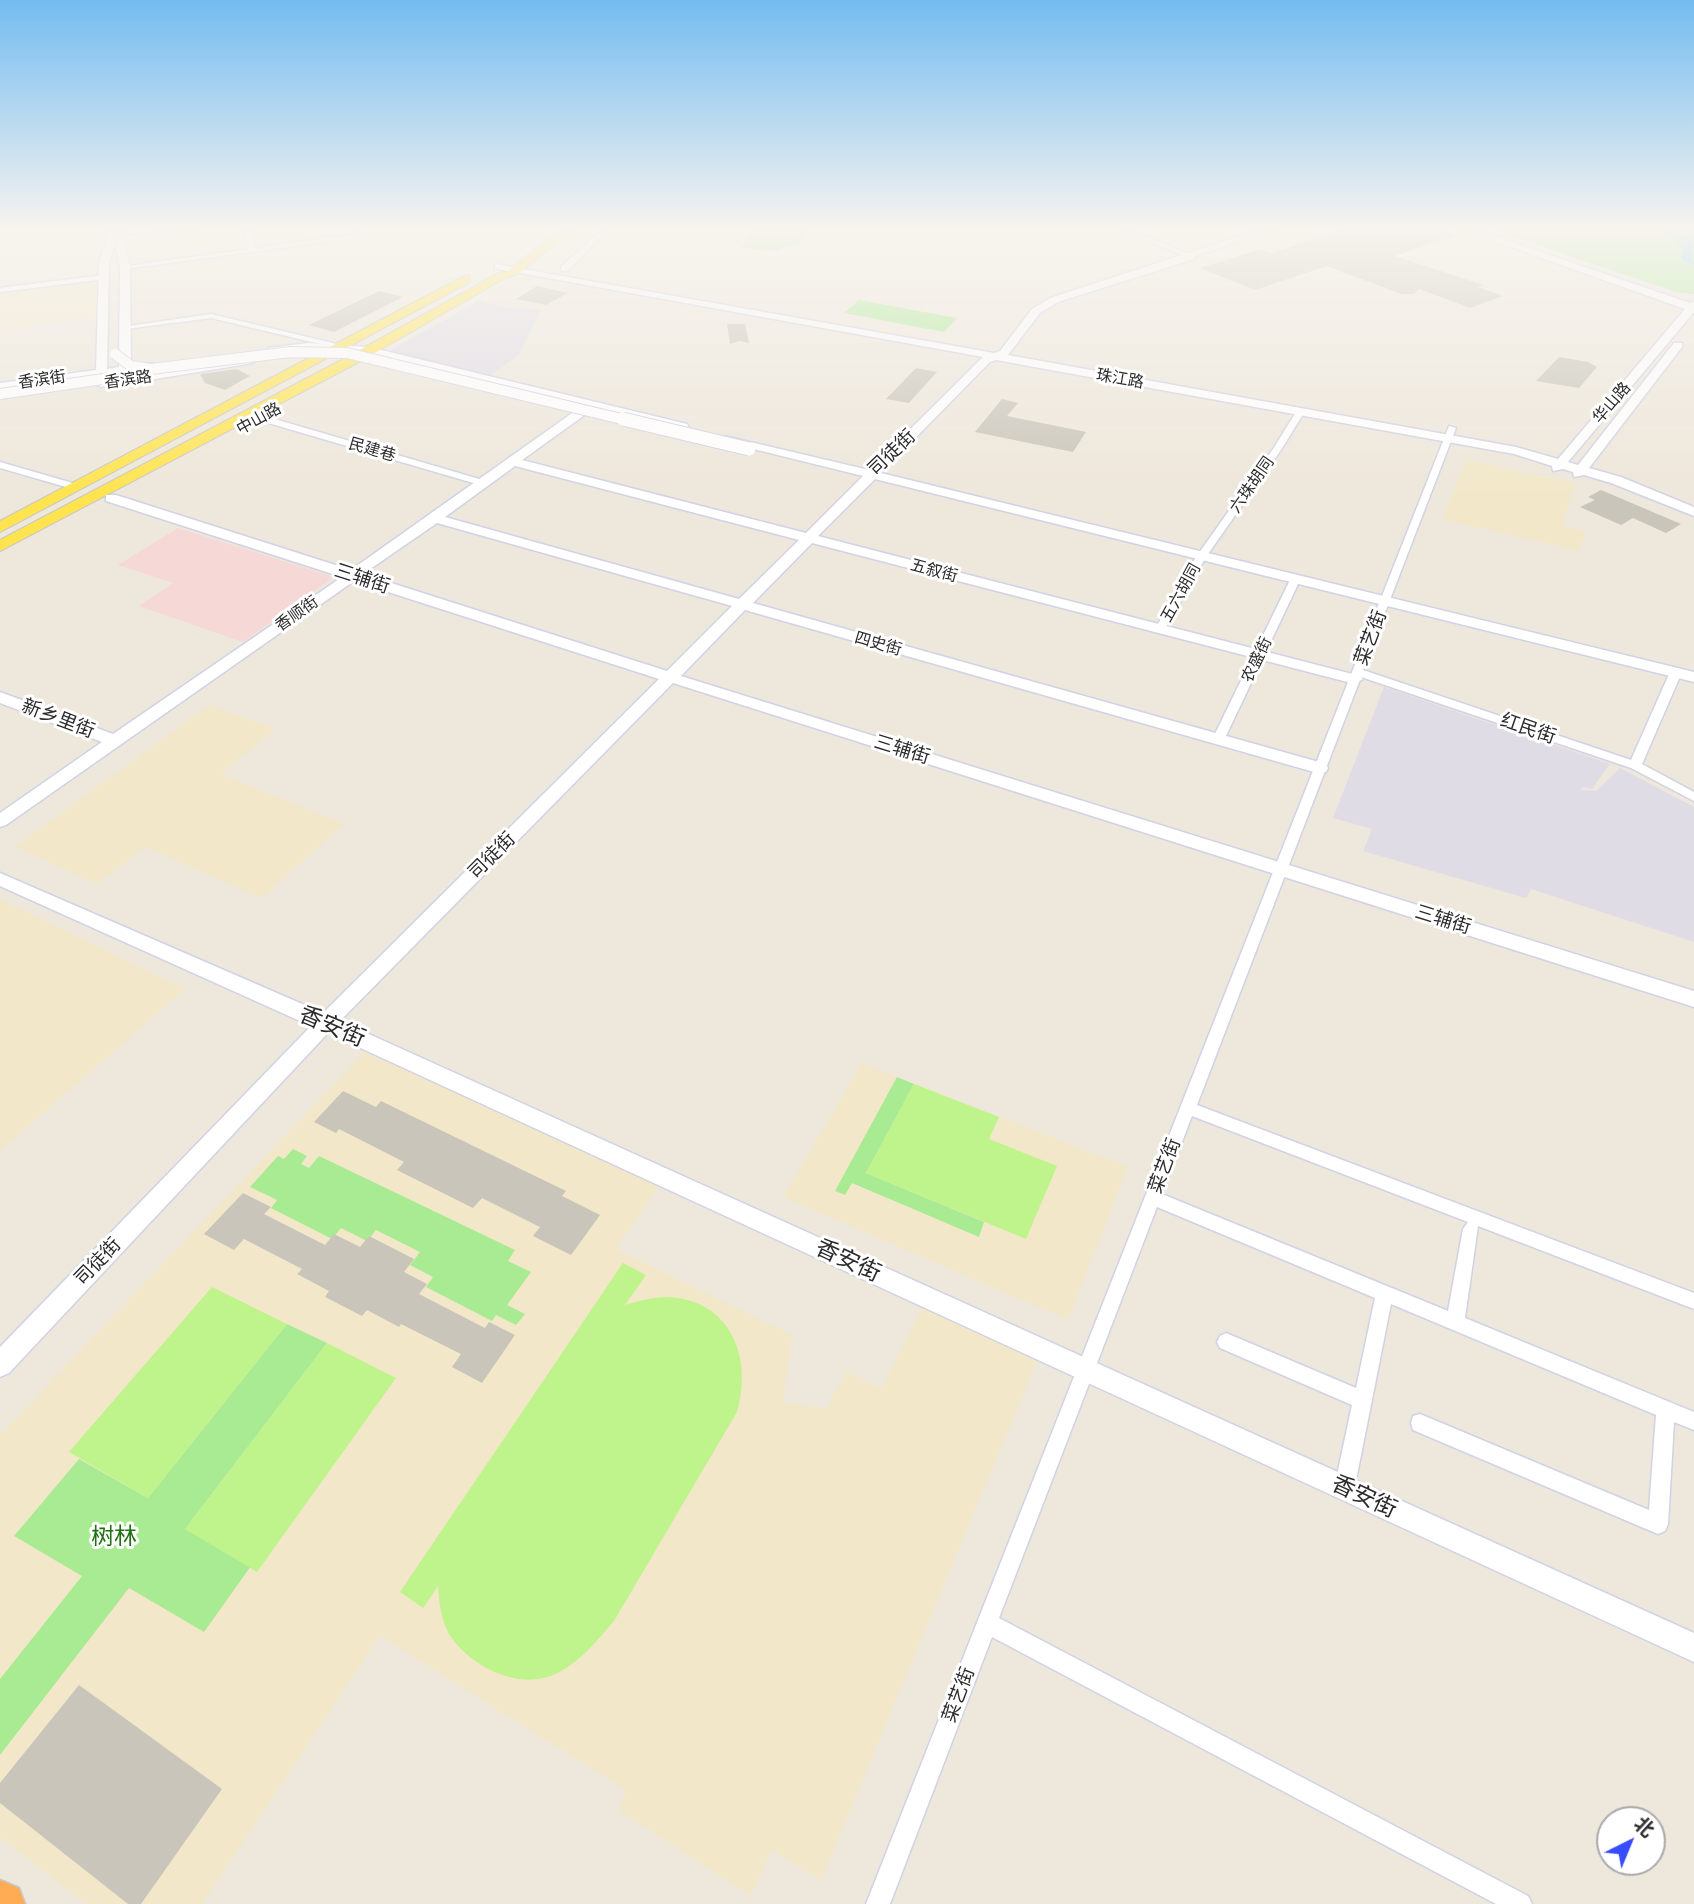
<!DOCTYPE html>
<html>
<head>
<meta charset="utf-8">
<style>
	body { margin:0 }
	#map { position:relative; width:1694px; height:1904px; overflow:hidden; background:#eee7db; font-family:Figtree,"Noto Sans SC",sans-serif }
	canvas { display:block }
	.north { position:absolute; left:1596px; top:1806px; width:70px; height:70px; box-sizing:border-box; background:#fff; border:2px solid #aaa; border-radius:50%; rotate:43deg; font-size:19px; font-weight:700; line-height:28px; text-align:center; color:#2b2b2b }
	.north::after { content:''; display:block; margin:auto; width:24px; height:32px; background:#374dff; clip-path:polygon(50% 0,100% 100%,50% 72%,0 100%) }
</style>
</head>
<body>
<div id="map">
<canvas width="1694" height="1904"></canvas>
<div class="north">北</div>
</div>
<script>
const g = document.querySelector('canvas').getContext('2d');
g.lineJoin = 'round';
function paint(path, color) { g.fillStyle = color; g.fill(path, 'evenodd'); }
function strokePath(path, color, width, dash) { g.strokeStyle = color; g.lineWidth = width; g.lineCap = dash ? 'butt' : 'round'; g.setLineDash(dash || []); g.stroke(path); }
function drawText(font, color, halo, rows, align = 'center') {
  g.font = font + ' Figtree,"Noto Sans SC",sans-serif'; g.lineWidth = 6; g.setLineDash([]); g.textBaseline = 'middle'; g.strokeStyle = halo; g.fillStyle = color; for (const [text, x, y, turn = 0] of rows) {
    g.save(); g.translate(x, y); g.rotate((+turn || 0) * Math.PI / 180); g.textAlign = isNaN(turn) ? turn : align; if (halo) g.strokeText(text, 0, 0); g.fillText(text, 0, 0); g.restore();
  }
}
const industrial = new Path2D(`
	M 480,300 L 507,308 L 541,309 L 519,355 L 488,377 L 387,352 Z
	M 1384,687 L 1610,764 L 1592,789 L 1583,787 L 1581,790 L 1596,791 L 1620,768 L 1694,807 L 1694,942 L 1531,889 L 1526,898 L 1363,851 L 1372,829 L 1333,818 Z`);
const education = new Path2D(`
	M 97,280 L 96,316 L 0,329 L 0,292 Z
	M 1467,460 L 1575,483 L 1562,526 L 1585,531 L 1580,551 L 1442,519 Z
	M 209,705 L 276,729 L 221,774 L 344,824 L 261,898 L 145,847 L 97,884 L 15,847 Z
	M 0,899 L 185,989 L 0,1151 Z
	M 372,1044 L 665,1178 L 616,1249 L 792,1335 L 783,1403 L 827,1408 L 846,1371 L 881,1389 L 923,1306 L 1038,1359 L 821,1880 L 772,1850 L 751,1896 L 618,1810 L 627,1791 L 380,1636 L 202,1904 L 86,1904 L 0,1837 L 0,1435 Z
	M 862,1063 L 1128,1167 L 1068,1320 L 783,1197 Z`);
const medical = new Path2D(`
	M 178,528 L 334,577 L 243,642 L 139,606 L 173,583 L 118,565 Z`);
const green = new Path2D(`
	M 753,228 L 807,228 L 801,244 L 783,247 L 781,251 L 741,248 Z
	M 1487,228 L 1694,228 L 1694,294 L 1676,292 Z
	M 859,300 L 957,318 L 944,332 L 844,313 Z
	M 897,1077 L 914,1084 L 866,1173 L 984,1222 L 979,1237 L 852,1183 L 845,1195 L 835,1191 Z
	M 293,1149 L 307,1156 L 301,1164 L 309,1168 L 319,1156 L 515,1250 L 508,1261 L 531,1272 L 507,1305 L 525,1314 L 516,1325 L 496,1315 L 492,1321 L 426,1287 L 433,1277 L 410,1265 L 420,1252 L 376,1230 L 367,1241 L 341,1228 L 332,1239 L 271,1208 L 277,1200 L 250,1187 L 278,1156 L 284,1159 Z
	M 287,1324 L 327,1343 L 185,1529 L 251,1566 L 204,1632 L 129,1588 L 0,1755 L 0,1679 L 82,1576 L 14,1536 L 79,1459 L 148,1498 Z`);
const pitch = new Path2D(`
	M 914,1084 L 999,1117 L 989,1139 L 1057,1166 L 1026,1239 L 866,1173 Z
	M 623,1263 L 646,1275 L 625,1305 C 639,1301 653,1297 668,1297 C 731,1300 753,1358 737,1412 L 614,1621 C 595,1643 570,1675 538,1679 C 505,1684 466,1661 449,1634 C 441,1620 439,1602 438,1586 L 423,1608 L 400,1592 Z
	M 212,1287 L 287,1324 L 148,1498 L 69,1452 Z
	M 327,1343 L 396,1378 L 257,1572 L 185,1529 Z`);
const water = new Path2D(`
	M 1654,228 L 1667,228 L 1694,239 L 1692,253 L 1694,265 L 1681,259 L 1684,249 L 1677,241 Z`);
const building = new Path2D(`
	M 1348,228 L 1435,228 L 1455,235 L 1395,256 L 1483,285 L 1478,287 L 1503,296 L 1470,308 L 1419,289 L 1414,294 L 1401,294 L 1327,266 L 1255,290 L 1200,268 L 1261,249 L 1271,253 Z
	M 537,286 L 568,293 L 546,305 L 516,299 Z
	M 379,291 L 403,297 L 334,332 L 309,325 Z
	M 727,324 L 745,324 L 749,343 L 740,341 L 730,344 Z
	M 1559,357 L 1588,362 L 1597,367 L 1579,388 L 1536,381 Z
	M 916,368 L 937,372 L 909,403 L 886,399 Z
	M 237,369 L 250,376 L 225,390 L 205,383 L 200,374 Z
	M 1002,399 L 1018,403 L 1007,416 L 1086,432 L 1073,452 L 975,432 Z
	M 1601,490 L 1681,524 L 1666,533 L 1633,518 L 1621,525 L 1580,507 L 1595,500 L 1588,497 Z
	M 343,1091 L 376,1107 L 381,1101 L 566,1191 L 562,1196 L 600,1215 L 571,1255 L 533,1236 L 540,1227 L 482,1198 L 473,1208 L 397,1170 L 404,1162 L 339,1129 L 336,1133 L 314,1122 Z
	M 243,1193 L 271,1207 L 264,1214 L 325,1245 L 334,1234 L 360,1247 L 369,1236 L 414,1259 L 404,1272 L 427,1284 L 419,1294 L 485,1328 L 489,1322 L 515,1335 L 482,1383 L 452,1367 L 461,1354 L 401,1324 L 399,1327 L 367,1310 L 362,1316 L 325,1297 L 329,1291 L 297,1274 L 302,1269 L 244,1239 L 234,1250 L 204,1234 Z
	M 79,1685 L 222,1789 L 141,1904 L 128,1904 L 0,1803 L 0,1783 Z`);
const street = new Path2D(`
	M 182,228 L 203,228 L 120,241 L 117,239 Z
	M 353,228 L 360,228 L 361,237 L 125,269 L 121,267 L 355,234 Z
	M 603,228 L 610,228 L 567,271 L 561,271 L 561,267 Z
	M 1117,228 L 1127,228 L 1195,257 L 1189,258 Z
	M 103,275 L 106,279 L 0,292 L 0,288 Z
	M 211,314 L 337,344 L 341,346 L 337,348 L 211,318 L 126,329 L 122,327 Z
	M 1298,409 L 1305,411 L 1281,450 L 1206,557 L 1164,631 L 1156,631 L 1155,629 L 1196,557 L 1273,449 Z
	M 261,415 L 486,481 L 488,483 L 480,485 L 258,420 L 258,416 Z
	M 1449,426 L 1456,428 L 1363,670 L 1631,760 L 1670,672 L 1672,670 L 1680,670 L 1682,672 L 1642,764 L 1694,792 L 1694,801 L 1631,768 L 1361,677 L 1197,1105 L 1694,1293 L 1694,1309 L 1478,1226 L 1465,1318 L 1694,1412 L 1694,1430 L 1674,1422 L 1668,1524 L 1665,1531 L 1658,1534 L 1413,1430 L 1411,1423 L 1413,1416 L 1420,1414 L 1649,1510 L 1656,1415 L 1391,1304 L 1357,1475 L 1354,1482 L 1347,1485 L 1340,1482 L 1337,1475 L 1352,1405 L 1220,1348 L 1217,1342 L 1220,1336 L 1226,1333 L 1356,1388 L 1375,1298 L 1157,1207 L 999,1618 L 1528,1896 L 1532,1904 L 1496,1904 L 992,1637 L 890,1904 L 866,1904 ZM 1192,1116 L 1468,1222 L 1463,1229 L 1448,1311 L 1162,1194 Z
	M 0,462 L 76,484 L 78,486 L 73,489 L 0,468 Z
	M 1295,577 L 1300,580 L 1224,740 L 1222,743 L 1214,743 L 1212,740 L 1290,580 Z`);
const secondary = new Path2D(`
	M 106,228 L 125,228 L 125,247 L 130,267 L 131,365 L 152,363 L 158,366 L 152,369 L 107,375 L 107,384 L 101,387 L 95,384 L 96,377 L 0,389 L 0,383 L 96,370 L 99,263 L 106,242 ZM 115,243 L 120,267 L 119,367 L 107,369 L 109,263 Z
	M 243,228 L 253,228 L 256,251 L 248,249 Z
	M 1264,228 L 1279,228 L 1195,256 L 1194,259 L 1058,302 L 1040,313 L 1008,355 L 1516,447 L 1558,459 L 1685,309 L 1457,228 L 1471,228 L 1690,303 L 1694,302 L 1694,312 L 1568,462 L 1578,465 L 1674,343 L 1682,343 L 1682,347 L 1589,468 L 1621,477 L 1694,507 L 1694,516 L 1611,483 L 1584,475 L 1574,477 L 1573,472 L 1563,469 L 1553,471 L 1552,466 L 1514,454 L 996,360 L 990,362 L 881,473 L 1694,672 L 1694,682 L 875,479 L 818,536 L 1360,676 L 1363,679 L 1355,684 L 812,543 L 753,603 L 1326,764 L 1328,768 L 1326,772 L 1314,772 L 745,610 L 681,676 L 1694,991 L 1694,1007 L 673,683 L 340,1021 L 1694,1633 L 1694,1662 L 328,1033 L 9,1373 L 0,1377 L 0,1347 L 311,1026 L 0,886 L 0,873 L 323,1013 L 659,679 L 354,581 L 6,825 L 0,827 L 0,813 L 102,742 L 0,703 L 0,692 L 113,734 L 342,577 L 106,501 L 106,495 L 116,495 L 351,570 L 582,406 L 369,353 L 308,349 L 272,353 L 268,352 L 268,348 L 308,343 L 369,347 L 687,424 L 689,427 L 683,431 L 593,409 L 522,460 L 806,533 L 863,476 L 725,442 L 725,436 L 869,470 L 983,357 L 498,269 L 495,268 L 495,264 L 994,353 L 1000,351 L 1032,309 L 1050,298 ZM 515,466 L 799,540 L 739,599 L 445,517 ZM 437,523 L 732,606 L 667,671 L 363,574 Z
	M 249,358 L 255,361 L 253,363 L 137,382 L 131,379 L 137,376 Z`);
const primary = new Path2D(`
	M 563,228 L 576,228 L 516,275 L 505,278 L 357,363 L 0,551 L 0,540 L 347,357 L 497,274 L 508,271 Z
	M 466,275 L 470,276 L 470,282 L 0,532 L 0,521 Z`);
const highway = new Path2D(`
	M 0,1880 L 19,1888 L 25,1904 L 0,1904 Z`);
const secondaryBridgeFar1 = new Path2D(`
	M 115,354 L 131,366 L 151,369 L 290,352 L 347,353 L 630,421
	M 0,394 L 144,373`);
const secondaryBridge = new Path2D(`
	M 623,419 L 749,449`);
const farStreetnames = [
	["珠江路",1120,379,10],
	["香滨街",42,380,-8],
	["香滨路",128,380,-8],
	["华山路",1612,403,-49],
	["中山路",259,419,-29],
	["民建巷",372,450,16],
	["六珠胡同",1252,485,-55],
	["五叙街",934,571,15],
	["五六胡同",1181,593,-61],
	["香顺街",297,614,-35],
	["四史街",878,644,16],
	["农盛街",1257,660,-64]
];
const streetNames = [
	["司徒街",892,453,-44],
	["三辅街",362,579,18],
	["菜艺街",1371,638,-69],
	["新乡里街",58,719,21],
	["红民街",1528,729,19],
	["三辅街",902,750,17],
	["司徒街",492,856,-45],
	["三辅街",1443,920,17],
	["菜艺街",1165,1166,-69],
	["司徒街",98,1262,-46],
	["菜艺街",959,1695,-69]
];
const nearStreetnames = [
	["香安街",332,1027,23],
	["香安街",848,1261,25],
	["香安街",1364,1497,25]
];
const nearParknames = [
	["树林",114,1537]
];
paint(industrial, '#e0dce6');
paint(education, '#f2e8c9');
paint(medical, '#f6d8d7');
paint(green, '#a9eb92');
paint(pitch, '#bff38c');
paint(water, '#63c7fc');
paint(building, '#c9c5ba');
strokePath(street, '#d0d2e5', 3);
strokePath(secondary, '#d0d2e5', 3);
strokePath(primary, '#c8c8c8', 2);
strokePath(highway, '#c8c8c8', 3);
paint(street, '#fff');
paint(secondary, '#fff');
paint(primary, '#ffe44f');
paint(highway, '#ffac55');
strokePath(secondaryBridgeFar1, '#d0d2e5', 12, []);
strokePath(secondaryBridge, '#d0d2e5', 15, []);
strokePath(secondaryBridgeFar1, '#fff', 10);
strokePath(secondaryBridge, '#fff', 13);
const sky = g.createLinearGradient(0, 0, 0, 495);
sky.addColorStop(0, '#73bcf0');
sky.addColorStop(0.46, '#f7f4ef');
sky.addColorStop(1, '#f7f4ef00');
g.fillStyle = sky;
g.fillRect(0, 0, 1694, 495);
drawText('16px', '#2b2b2b', '#fff', farStreetnames);
drawText('19px', '#2b2b2b', '#fff', streetNames);
drawText('23px', '#2b2b2b', '#fff', nearStreetnames);
drawText('23px', '#1e7012', '#fff', nearParknames);
</script>
</body>
</html>
